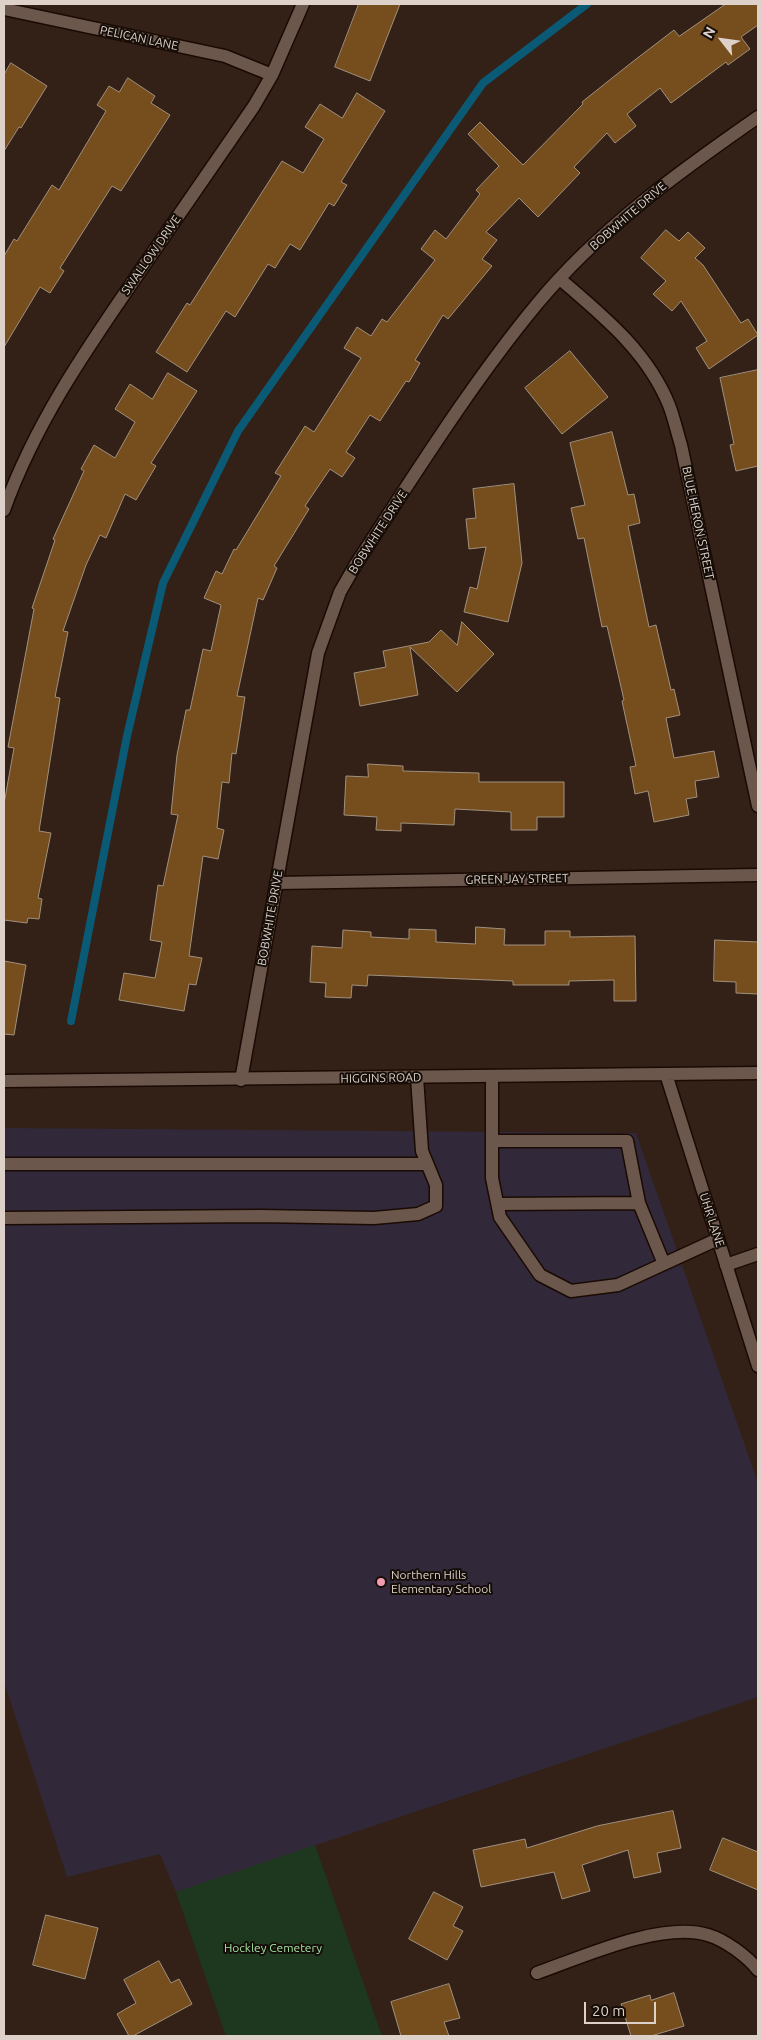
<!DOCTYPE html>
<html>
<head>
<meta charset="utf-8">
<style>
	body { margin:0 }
	#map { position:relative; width:762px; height:2040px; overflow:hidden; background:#332117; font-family:Ubuntu,sans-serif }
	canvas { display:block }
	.frame { position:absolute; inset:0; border:5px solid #ddd1ca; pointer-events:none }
	.north { position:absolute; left:697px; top:15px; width:50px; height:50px; -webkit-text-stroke:4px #150d08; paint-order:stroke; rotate:300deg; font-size:14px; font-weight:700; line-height:20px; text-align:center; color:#ddd1ca }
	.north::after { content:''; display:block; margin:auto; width:18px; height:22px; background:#ddd1ca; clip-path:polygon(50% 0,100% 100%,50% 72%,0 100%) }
	.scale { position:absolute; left:584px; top:2002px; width:72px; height:22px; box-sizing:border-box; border:2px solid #ddd1ca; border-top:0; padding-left:6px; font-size:15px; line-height:18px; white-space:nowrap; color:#ddd1ca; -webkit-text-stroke:4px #150d08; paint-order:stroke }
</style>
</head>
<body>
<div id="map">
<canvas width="762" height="2040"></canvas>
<div class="frame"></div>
<div class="north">N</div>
<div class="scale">20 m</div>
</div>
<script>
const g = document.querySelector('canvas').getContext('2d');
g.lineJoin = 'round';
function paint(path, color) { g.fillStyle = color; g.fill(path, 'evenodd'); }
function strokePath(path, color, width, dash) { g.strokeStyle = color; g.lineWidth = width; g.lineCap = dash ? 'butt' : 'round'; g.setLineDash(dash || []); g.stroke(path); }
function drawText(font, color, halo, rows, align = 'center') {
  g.font = font + ' Ubuntu,sans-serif'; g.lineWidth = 4; g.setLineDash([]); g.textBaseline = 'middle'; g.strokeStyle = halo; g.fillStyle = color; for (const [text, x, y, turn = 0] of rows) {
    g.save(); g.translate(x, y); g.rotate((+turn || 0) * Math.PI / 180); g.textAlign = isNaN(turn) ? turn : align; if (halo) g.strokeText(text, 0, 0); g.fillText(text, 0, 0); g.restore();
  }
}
const education = new Path2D(`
	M 4,1128 L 636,1133 L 758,1483 L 758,1697 L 176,1892 L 160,1854 L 67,1877 L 4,1681 Z`);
const green = new Path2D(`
	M 315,1845 L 382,2036 L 226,2036 L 176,1892 Z`);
const stream = new Path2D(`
	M 71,1021 L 127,736 L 163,583 L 238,431 L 483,83 L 587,4`);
const building = new Path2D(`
	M 359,4 L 400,4 L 370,81 L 335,67 Z
	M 726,4 L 758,4 L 758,25 L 741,37 L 750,49 L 728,65 L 726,62 L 671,103 L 660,88 L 627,114 L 636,126 L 615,143 L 607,133 L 574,167 L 580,173 L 538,217 L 519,198 L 486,232 L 497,240 L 482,259 L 492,266 L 448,319 L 443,315 L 415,360 L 420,363 L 409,382 L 406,381 L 380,421 L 370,415 L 346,452 L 355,458 L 342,477 L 330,469 L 305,506 L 309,509 L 274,566 L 277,568 L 263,600 L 258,598 L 237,696 L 245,697 L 236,754 L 232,753 L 229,783 L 222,782 L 217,828 L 224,830 L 218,859 L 203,856 L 189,956 L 202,958 L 196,985 L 189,984 L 184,1011 L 119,1000 L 124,973 L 155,978 L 162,942 L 150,940 L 158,885 L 163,886 L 178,815 L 171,814 L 177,755 L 186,710 L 190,710 L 203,649 L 211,651 L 221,605 L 204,598 L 216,571 L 222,574 L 234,549 L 236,550 L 281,476 L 275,473 L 305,426 L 314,432 L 361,358 L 344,348 L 357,327 L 371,336 L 382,319 L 387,322 L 435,260 L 421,249 L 435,230 L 446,239 L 480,194 L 476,190 L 499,166 L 468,134 L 480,122 L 523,165 L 583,104 L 582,102 L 631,63 L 674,30 L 679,36 Z
	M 11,63 L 47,86 L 21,128 L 19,127 L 4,151 L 4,75 Z
	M 128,78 L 155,96 L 151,103 L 170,115 L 121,191 L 112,186 L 60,268 L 64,271 L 50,293 L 40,287 L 4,347 L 4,256 L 14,239 L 17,241 L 52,185 L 59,190 L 106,111 L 97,105 L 109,86 L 119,92 Z
	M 357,93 L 385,111 L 341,182 L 347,185 L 334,206 L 329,203 L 300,250 L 290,244 L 275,268 L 268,264 L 235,317 L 226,311 L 187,372 L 156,352 L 187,303 L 190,305 L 282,161 L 303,173 L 324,139 L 305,127 L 320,104 L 342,118 Z
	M 666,230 L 679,241 L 688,232 L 705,248 L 695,258 L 703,265 L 741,323 L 748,319 L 758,335 L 709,369 L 696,348 L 707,341 L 681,301 L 672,311 L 653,294 L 666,281 L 641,258 Z
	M 570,351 L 608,397 L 562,434 L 525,388 Z
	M 758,370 L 758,466 L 736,471 L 730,445 L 734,444 L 720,378 Z
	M 168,373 L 197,391 L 151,463 L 156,466 L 136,500 L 125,494 L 106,538 L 100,535 L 86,565 L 63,631 L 68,632 L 55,697 L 60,698 L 39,831 L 51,833 L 38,898 L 42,899 L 39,919 L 28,918 L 27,923 L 4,920 L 4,804 L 14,748 L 8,747 L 34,609 L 32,608 L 55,540 L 53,539 L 84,471 L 81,469 L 94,445 L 115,458 L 135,422 L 115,409 L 130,384 L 152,399 Z
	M 612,432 L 628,495 L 634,494 L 640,523 L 628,526 L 649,627 L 656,625 L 671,690 L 674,689 L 680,715 L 666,718 L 674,758 L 714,751 L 719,777 L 695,781 L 697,797 L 686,799 L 689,815 L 654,822 L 648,791 L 635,794 L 630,767 L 636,766 L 622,701 L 624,700 L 607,626 L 602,627 L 584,538 L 578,539 L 571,508 L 585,505 L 570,443 Z
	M 514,484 L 522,563 L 508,622 L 464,612 L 470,587 L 477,589 L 486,547 L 469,549 L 466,519 L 476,518 L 473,489 Z
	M 462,622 L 494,654 L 457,692 L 410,647 L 418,695 L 360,706 L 354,673 L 386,667 L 383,651 L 429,642 L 441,630 L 457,645 Z
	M 368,764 L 403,766 L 403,771 L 479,773 L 479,782 L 564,782 L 564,817 L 537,817 L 537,830 L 511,830 L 511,812 L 455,809 L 454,825 L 401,823 L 401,831 L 376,830 L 377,817 L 344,815 L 346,776 L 368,777 Z
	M 476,927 L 505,929 L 504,945 L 545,945 L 545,931 L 570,931 L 570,937 L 635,936 L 636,1001 L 614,1001 L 614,980 L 569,981 L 569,985 L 513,985 L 513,981 L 368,975 L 367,986 L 352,985 L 351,998 L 325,997 L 326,983 L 310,982 L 312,946 L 342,948 L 343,930 L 371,932 L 371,937 L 409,939 L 409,929 L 436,930 L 436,942 L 475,944 Z
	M 715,940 L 758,942 L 758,994 L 736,993 L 736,982 L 714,981 Z
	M 4,961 L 26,965 L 14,1035 L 4,1034 Z
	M 673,1811 L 681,1848 L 657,1853 L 661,1872 L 634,1878 L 628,1850 L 582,1865 L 590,1891 L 562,1899 L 554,1872 L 481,1887 L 473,1850 L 525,1839 L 527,1848 L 597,1826 Z
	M 723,1838 L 758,1852 L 758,1890 L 710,1870 Z
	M 434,1892 L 463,1907 L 453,1926 L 463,1931 L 447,1960 L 409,1939 Z
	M 46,1915 L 98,1928 L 85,1979 L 33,1965 Z
	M 159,1961 L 171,1983 L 179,1979 L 192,2004 L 133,2036 L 129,2036 L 117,2014 L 136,2003 L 124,1980 Z
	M 449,1984 L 460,2018 L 444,2022 L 449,2036 L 401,2036 L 391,2002 Z
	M 674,1993 L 684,2026 L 651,2036 L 631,2036 L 621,2004 L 650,1995 L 651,2000 Z`);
const service = new Path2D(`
	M 492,1076 L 492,1178 L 500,1217 L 540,1275 L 571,1291 L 618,1285 L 718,1239
	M 492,1141 L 627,1141 L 639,1203 L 498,1204
	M 4,1164 L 427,1164
	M 639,1203 L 664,1264
	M 4,1218 L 260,1216 L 374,1218 L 418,1214 L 436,1206 L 436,1185 L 422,1151 L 417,1077
	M 726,1265 L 758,1254`);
const minor = new Path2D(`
	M 4,9 L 225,56 L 272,75
	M 560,279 C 603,316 647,351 669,405 C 674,418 677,432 681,445 L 758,806
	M 4,510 C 34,426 83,354 134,280 C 174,222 214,164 254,106 L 272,75 L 303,4
	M 276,883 L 758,875
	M 241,1080 L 318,653 L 340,592 L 356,564 C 414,476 470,385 537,304 C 599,229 679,172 758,117
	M 537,1973 C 582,1957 661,1921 708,1935 C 725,1940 747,1956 758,1970`);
const tertiary = new Path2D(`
	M 666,1074 L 758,1366
	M 4,1081 L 758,1073`);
const markers = [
	[381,1582,5,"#f29aae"]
];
const streetNames = [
	["PELICAN LANE",139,38,12],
	["BOBWHITE DRIVE",628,216,-41],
	["SWALLOW DRIVE",151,255,-55],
	["BLUE HERON STREET",698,523,78],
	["BOBWHITE DRIVE",378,532,-57],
	["GREEN JAY STREET",517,879,-1],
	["BOBWHITE DRIVE",270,918,-80],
	["HIGGINS ROAD",381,1078,-1],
	["UHR LANE",712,1220,72]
];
const poiNames = [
	["Northern Hills",391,1575],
	["Elementary School",391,1589]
];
const parkNames = [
	["Hockley Cemetery",273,1948]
];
paint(education, '#312939');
paint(green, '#1d381e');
strokePath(stream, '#0a5a76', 8);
paint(building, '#764e1e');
strokePath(building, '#a1907e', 1);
strokePath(service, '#1a0a03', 15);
strokePath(minor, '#1a0a03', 15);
strokePath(tertiary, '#1a0a03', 15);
strokePath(service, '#6c574c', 12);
strokePath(minor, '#6c574c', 12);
strokePath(tertiary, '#6c574c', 12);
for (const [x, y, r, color] of markers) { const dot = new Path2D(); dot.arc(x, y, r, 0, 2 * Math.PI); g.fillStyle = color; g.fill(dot); strokePath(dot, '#150d08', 2); }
drawText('12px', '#ddd1ca', '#150d08', streetNames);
drawText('12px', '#ddd1ca', '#150d08', poiNames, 'left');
drawText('12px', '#a2e5a2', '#150d08', parkNames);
</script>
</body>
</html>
